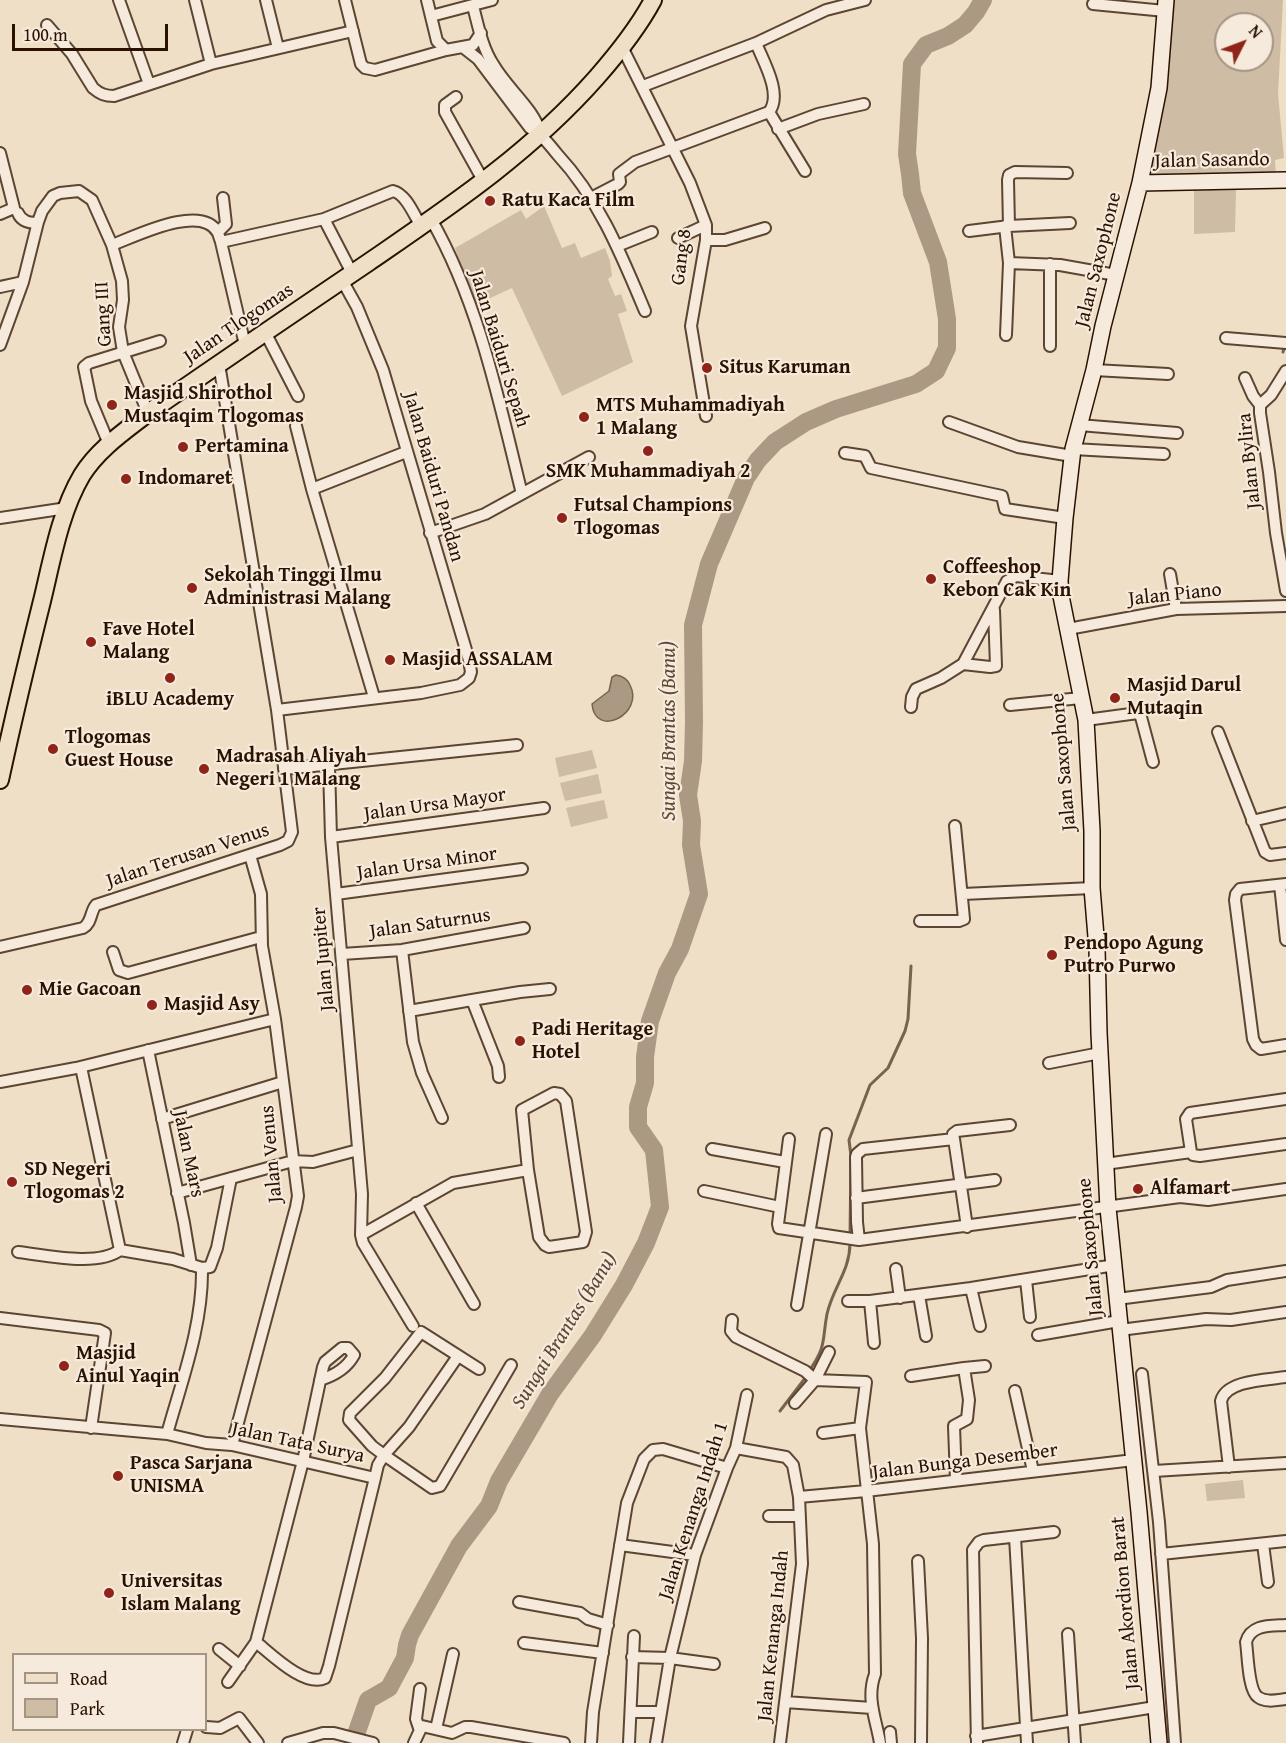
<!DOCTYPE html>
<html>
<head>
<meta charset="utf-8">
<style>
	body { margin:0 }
	#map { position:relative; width:1286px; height:1743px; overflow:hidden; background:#efdfc7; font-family:"Gentium Book Plus",serif }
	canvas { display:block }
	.legend { position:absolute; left:12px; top:1653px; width:195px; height:78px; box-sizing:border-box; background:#f5eadb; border:2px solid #a49483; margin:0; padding:8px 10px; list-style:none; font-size:18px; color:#2b1200 }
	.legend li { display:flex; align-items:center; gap:12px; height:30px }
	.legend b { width:30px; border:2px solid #a49483 }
	.north { position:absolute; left:1214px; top:12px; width:60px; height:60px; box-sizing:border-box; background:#f5eadb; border:2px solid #a49483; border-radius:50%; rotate:48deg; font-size:16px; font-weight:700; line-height:24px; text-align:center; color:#2b1200 }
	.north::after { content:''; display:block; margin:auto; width:21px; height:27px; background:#8f2418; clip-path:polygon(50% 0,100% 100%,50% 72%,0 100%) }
	.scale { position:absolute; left:12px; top:24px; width:156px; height:27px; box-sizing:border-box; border:3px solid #2b1200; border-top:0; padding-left:8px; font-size:18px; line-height:21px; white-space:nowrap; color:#2b1200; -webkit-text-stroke:4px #f5eadb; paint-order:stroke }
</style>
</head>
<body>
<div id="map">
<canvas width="1286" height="1743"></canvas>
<ul class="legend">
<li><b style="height:8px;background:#efdfc7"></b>Road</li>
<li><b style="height:16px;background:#cebca5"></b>Park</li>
</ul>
<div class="north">N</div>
<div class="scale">100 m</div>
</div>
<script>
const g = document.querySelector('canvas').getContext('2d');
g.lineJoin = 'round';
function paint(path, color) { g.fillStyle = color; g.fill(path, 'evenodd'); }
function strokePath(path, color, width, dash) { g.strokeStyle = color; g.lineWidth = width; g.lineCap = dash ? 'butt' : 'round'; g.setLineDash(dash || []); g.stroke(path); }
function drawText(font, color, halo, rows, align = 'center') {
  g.font = font + ' "Gentium Book Plus",serif'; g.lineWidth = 4.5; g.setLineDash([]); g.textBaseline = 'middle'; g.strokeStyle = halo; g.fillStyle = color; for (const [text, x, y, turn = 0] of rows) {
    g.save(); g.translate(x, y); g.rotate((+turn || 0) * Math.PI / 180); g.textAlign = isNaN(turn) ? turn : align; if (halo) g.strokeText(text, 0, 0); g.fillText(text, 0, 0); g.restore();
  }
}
const green = new Path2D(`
	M 1173,0 L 1283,0 L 1278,94 L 1284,158 L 1275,160 L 1276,177 L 1146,176 C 1158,117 1170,60 1173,0 ZM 1226,24 L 1262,24 L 1262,60 L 1226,60 Z
	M 1194,189 L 1236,189 L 1235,232 L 1194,234 Z
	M 544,206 L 562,248 L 575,243 L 581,258 L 605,248 L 610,261 L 612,276 L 608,279 L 615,296 L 621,294 L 627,311 L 618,314 L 633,362 L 562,396 L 512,288 L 475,305 L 455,248 L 521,210 L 526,219 Z
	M 592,750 L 597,768 L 559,777 L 555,758 Z
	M 598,774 L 602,793 L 565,801 L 560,783 Z
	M 604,800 L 608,818 L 571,827 L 566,808 Z
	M 1243,1480 L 1245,1498 L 1207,1501 L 1205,1484 Z`);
const water = new Path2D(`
	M 616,675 C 622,676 627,678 630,685 C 645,714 595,739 592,704 L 609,691 L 612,677 Z`);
const stream = new Path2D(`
	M 1283,352 L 1285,345
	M 850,1236 L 851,1156 L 849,1140 L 870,1085 L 888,1068 L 905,1031 L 908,1019 L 911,966
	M 809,1371 C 827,1346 822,1340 827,1314 C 833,1287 850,1271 850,1243
	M 780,1411 L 806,1377`);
const river = new Path2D(`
	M 353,1743 L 368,1700 L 389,1688 L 405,1658 L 407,1645 L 410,1635 L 459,1546 L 489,1506 L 499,1481 L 550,1394 L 593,1335 L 624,1285 L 646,1243 L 660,1207 L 654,1150 L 638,1127 L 638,1107 L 645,1083 L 645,1057 L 650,1021 L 667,973 L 680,949 L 699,894 L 691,845 L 692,821 L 688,795 L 693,761 L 694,722 L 693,625 L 709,564 L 746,478 L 758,460 L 775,442 L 806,422 L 836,409 L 916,384 L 936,371 L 947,348 L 947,319 L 938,262 L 912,193 L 910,174 L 907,154 L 912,64 L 926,45 L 948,36 L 965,25 L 976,12 L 983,0`);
const street = new Path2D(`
	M 119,0 L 149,84
	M 195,0 L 211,64
	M 266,0 L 278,48
	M 345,0 L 361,64 L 365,68 L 375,70 L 446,50
	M 427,0 L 437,41 L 446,50 L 473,45 L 481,33
	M 1093,4 L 1165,11
	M 473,6 C 478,25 482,47 493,64 C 507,89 533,107 541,134
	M 431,16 L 492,0
	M 47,25 L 72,54 L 93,88 C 100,94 105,96 114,96 L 211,64 L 353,31
	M 756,43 C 763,61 783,94 769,112
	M 622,47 L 690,183 L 706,225 L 706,240 L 691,326 L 706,416
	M 464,48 L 478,59 L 530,128 C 542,135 549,144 557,154 C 599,199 621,254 645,311
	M 643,86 L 756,43 L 826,10 L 865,0
	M 456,97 L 445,105 L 445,112 L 484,182
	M 778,129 L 818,114 L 864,104
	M 0,153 L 14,208
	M 591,198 L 618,184 L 620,182 L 619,174 L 635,162 L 769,112 L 805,171
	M 18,213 C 21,221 30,224 38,222 L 42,211 L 53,196 L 60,193 L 79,191 L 92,200 L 112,245 L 122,281 L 123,300 L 119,327 L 123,352 L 148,413
	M 0,214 L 14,208
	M 324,219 L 352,273
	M 431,219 C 479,303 499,401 522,494
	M 1005,226 L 1009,263 L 1006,335
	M 1009,226 L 1008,180 L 1009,175 L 1015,172 L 1067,173
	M 969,231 L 1009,226 L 1070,223
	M 218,232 L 226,224 L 223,198
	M 678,238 L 706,225
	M 706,240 L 725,240 L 765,228
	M 221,242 L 324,219 L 393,191 C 406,194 414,215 421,226
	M 112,245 C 134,237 202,202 218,233 C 219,236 220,239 221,242 L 245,345
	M 617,246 L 652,232
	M 1009,263 L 1060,265 L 1116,275
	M 0,287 L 23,282
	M 265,332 L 298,396
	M 1226,338 L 1286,343
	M 0,345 L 23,282 L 38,222
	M 1050,346 L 1050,264
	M 1094,370 L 1168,374
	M 1286,371 L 1271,395 L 1260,405 L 1260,413 L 1269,472 L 1276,533 L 1286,591
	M 1245,378 L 1253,396 L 1260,405
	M 949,422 L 1018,447 L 1072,456
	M 1079,425 L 1177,433
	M 296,426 L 312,489 L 374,697
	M 109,444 L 91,401 L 84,367 L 89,363 L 160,341
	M 1073,449 L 1164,454
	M 845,453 L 865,456 L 871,468 L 1002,496 L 1005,509 L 1065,518
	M 312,489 L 406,452
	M 0,518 L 67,508
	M 430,533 L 485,514 L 589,457
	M 1170,574 L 1176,609
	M 1068,629 L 1176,609 L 1286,606
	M 963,664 L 990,667 L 996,666 L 994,610
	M 1010,705 L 1081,698
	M 911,707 L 912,697 L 916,689 L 941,678 L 963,664 L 1007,581 L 1016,576 L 1060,581
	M 277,710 L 421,693 L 460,685 L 469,678 L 471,672 L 469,660 L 383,370 L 357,307 L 342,280
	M 1086,720 L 1138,713 L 1141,717 L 1153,762
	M 1218,732 L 1265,852 L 1270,855 L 1286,853
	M 329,766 L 331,837 L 362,1194 L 361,1235 L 363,1243 L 413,1326
	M 284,769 L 517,745
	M 1252,821 L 1286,813
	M 331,837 L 544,808
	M 1286,884 L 1240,889 L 1236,894 L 1235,900 L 1253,1039 L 1256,1045 L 1261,1049 L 1286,1045
	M 1280,885 L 1286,940
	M 336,894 L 522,869
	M 963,894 L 1092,888
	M 920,921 L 959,921 L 964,919 L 955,826
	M 0,947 L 83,928 C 92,923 90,912 96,905 L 280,845 L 288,841 L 292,832 L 277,710 L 219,364
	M 402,950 L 413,1042 L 422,1073 L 442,1118
	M 113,952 L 119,970 L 128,973 L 261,937
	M 342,954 L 402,950 L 524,928
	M 472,1000 L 520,992 L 550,989
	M 409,1011 L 472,1000 L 498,1066 L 499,1077
	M 148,1050 L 184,1223 L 191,1265
	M 1049,1063 L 1100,1053
	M 81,1067 L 120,1250
	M 0,1082 L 76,1068 L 275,1019
	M 554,1093 L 560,1094 L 566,1101 L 586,1232 L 583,1242 L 549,1247 L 545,1245 L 539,1237 L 528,1170 L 522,1110 Z
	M 162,1119 L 283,1082
	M 789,1139 L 778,1224 L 779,1228 L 859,1240 L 1180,1197 L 1208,1200 L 1286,1189
	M 954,1139 L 967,1227
	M 712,1149 L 785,1162
	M 1191,1152 L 1186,1119 L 1190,1113 L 1286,1099
	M 1105,1164 L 1191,1152 L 1193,1155 L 1200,1156 L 1286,1144
	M 704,1191 L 780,1207
	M 177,1193 L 293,1161 L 313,1162 L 358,1150
	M 856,1198 L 995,1180
	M 416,1203 L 474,1304
	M 361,1235 L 453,1183 L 528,1170
	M 859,1240 L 857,1222 L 856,1157 L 857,1154 L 863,1149 L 954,1139 L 953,1134 L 957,1131 L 1010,1125
	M 120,1250 L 173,1259 L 202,1268 L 210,1267 L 217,1248 L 231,1178
	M 18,1252 C 45,1255 98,1267 120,1250
	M 896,1269 L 900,1298
	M 1026,1280 L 1030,1317
	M 971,1288 L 980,1326
	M 919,1295 L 926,1336
	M 1117,1299 L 1211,1287 L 1227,1280 L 1286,1271
	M 848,1301 L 870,1301
	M 797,1305 L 826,1134
	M 0,1318 L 99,1330 L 105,1333 L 91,1428
	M 732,1320 L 731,1331 L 736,1337 L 805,1371 L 815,1380 L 829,1352
	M 1120,1330 L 1206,1319 L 1231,1320 L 1286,1312
	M 1038,1335 L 1119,1321
	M 874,1343 L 870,1301 L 971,1288 L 1115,1265
	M 458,1356 L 409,1427 L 384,1455 L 432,1488 L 440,1486 L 511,1365
	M 964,1368 L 985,1366
	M 1142,1374 L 1159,1522 L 1175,1743
	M 911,1376 L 964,1368 L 969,1400 L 967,1419 L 954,1426 L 956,1480
	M 1015,1391 L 1033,1471
	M 795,1403 L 815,1380 L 866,1382 L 860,1428 L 873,1544 L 875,1674 C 866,1698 876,1719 880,1743
	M 0,1419 L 167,1434 L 206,1443 L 232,1445 L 375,1478 L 329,1666 L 325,1678 C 305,1688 271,1654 256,1642
	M 823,1433 L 860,1428
	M 167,1434 C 182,1380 203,1325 202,1268
	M 232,1445 L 296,1207 L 298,1196 L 275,1019 L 262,946 L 261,894 L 250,855
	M 736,1448 L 786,1457 L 793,1465 L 799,1497 L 802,1564 L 780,1743
	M 1229,1467 L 1221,1401 C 1226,1380 1267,1380 1286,1377
	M 1154,1471 L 1286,1463
	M 375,1478 L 378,1465 L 384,1455 L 372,1446 L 349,1420 L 350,1413 L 385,1378 L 421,1332 L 479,1369
	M 799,1497 L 866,1491 L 1134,1460
	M 769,1516 L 799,1516
	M 1015,1537 L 1027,1743
	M 1263,1544 L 1268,1582
	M 620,1545 L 695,1555
	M 1161,1554 L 1286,1541
	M 918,1561 L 922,1638 L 921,1743
	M 519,1602 L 580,1613 L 588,1619 L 608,1625
	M 1286,1625 C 1270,1626 1251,1624 1246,1642 C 1248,1655 1248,1690 1258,1697 C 1266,1703 1277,1700 1286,1699
	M 1068,1634 L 1075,1743
	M 524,1643 L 603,1653
	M 219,1649 L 240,1666
	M 632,1657 L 670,1658 L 714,1664
	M 228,1682 L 256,1642 L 303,1461 L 323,1367 L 325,1362 L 342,1348 L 348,1348 L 354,1355 C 347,1368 333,1376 320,1380
	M 785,1702 L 872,1708
	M 632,1712 L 661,1712
	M 206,1727 L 220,1728 L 239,1718 L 258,1743
	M 419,1728 L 416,1719 L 420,1689
	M 436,1729 L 453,1654
	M 890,1732 L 891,1743
	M 976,1736 L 1155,1707
	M 183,1743 L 187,1730
	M 288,1743 L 323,1733 L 334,1733 L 373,1743
	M 414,1743 L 422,1726 L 452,1733 L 465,1727 L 471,1727 L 564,1743
	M 591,1743 L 593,1712 L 627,1503 L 644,1459 L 653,1450 L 663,1449 L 727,1468
	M 629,1743 L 634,1636
	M 656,1743 L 670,1658 L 695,1555 L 727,1468 L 736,1448 L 747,1395
	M 977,1743 L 973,1550 L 979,1542 L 984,1540 L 1054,1532`);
const secondary = new Path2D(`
	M 1140,183 L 1286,180
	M 1159,1743 L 1139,1512 L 1108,1208 L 1099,1033 L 1097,949 L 1092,888 L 1092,831 L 1086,720 L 1061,596 L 1060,581 L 1065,518 L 1073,449 L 1094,370 L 1103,326 L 1140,183 L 1159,88 L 1166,0`);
const primary = new Path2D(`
	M 0,780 C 13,720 27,661 42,601 C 52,560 60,512 82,475 C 98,449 125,431 148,413 C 221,362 295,312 369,262 C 452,205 530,153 597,77 C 618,53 638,28 653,0`);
const markers = [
	[490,201,6,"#8f2418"],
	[707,368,6,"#8f2418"],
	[112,405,6,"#8f2418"],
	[584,417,6,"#8f2418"],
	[183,447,6,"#8f2418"],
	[648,451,6,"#8f2418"],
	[126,479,6,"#8f2418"],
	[562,518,6,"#8f2418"],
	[931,579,6,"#8f2418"],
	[192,588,6,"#8f2418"],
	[91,642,6,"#8f2418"],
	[390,660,6,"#8f2418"],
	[170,678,6,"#8f2418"],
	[1115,698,6,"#8f2418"],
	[53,749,6,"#8f2418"],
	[204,769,6,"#8f2418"],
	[1052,955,6,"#8f2418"],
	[27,990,6,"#8f2418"],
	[152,1005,6,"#8f2418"],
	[520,1041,6,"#8f2418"],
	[12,1182,6,"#8f2418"],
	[1138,1189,6,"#8f2418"],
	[64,1366,6,"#8f2418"],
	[118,1476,6,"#8f2418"],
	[109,1593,6,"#8f2418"]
];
const streetNames = [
	["Jalan Sasando",1212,161,-1],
	["Gang 8",682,257,-83],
	["Jalan Saxophone",1099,260,-76],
	["Gang III",104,314,-93],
	["Jalan Tlogomas",239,324,-34],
	["Jalan Baiduri Sepah",499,349,73],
	["Jalan Bylira",1250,461,-96],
	["Jalan Baiduri Pandan",433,477,74],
	["Jalan Piano",1175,595,-6],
	["Jalan Saxophone",1064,762,-95],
	["Jalan Ursa Mayor",435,805,-8],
	["Jalan Terusan Venus",188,856,-18],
	["Jalan Ursa Minor",427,864,-8],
	["Jalan Saturnus",430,924,-8],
	["Jalan Jupiter",324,959,-95],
	["Jalan Mars",188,1154,78],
	["Jalan Venus",272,1154,-95],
	["Jalan Saxophone",1091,1247,-95],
	["Jalan Tata Surya",298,1443,12],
	["Jalan Bunga Desember",965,1462,-7],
	["Jalan Kenanga Indah 1",694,1511,-72],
	["Jalan Akordion Barat",1126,1603,-95],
	["Jalan Kenanga Indah",774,1636,-84]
];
const poiNames = [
	["Ratu Kaca Film",502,201],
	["Situs Karuman",719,368],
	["Masjid Shirothol",124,394],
	["Mustaqim Tlogomas",124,417],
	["MTS Muhammadiyah",596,406],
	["1 Malang",596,429],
	["Pertamina",195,447],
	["SMK Muhammadiyah 2",648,472,"center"],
	["Indomaret",138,479],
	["Futsal Champions",574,506],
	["Tlogomas",574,529],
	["Coffeeshop",943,568],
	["Kebon Cak Kin",943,591],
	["Sekolah Tinggi Ilmu",204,576],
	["Administrasi Malang",204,599],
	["Fave Hotel",103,630],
	["Malang",103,653],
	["Masjid ASSALAM",402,660],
	["Masjid Darul",1127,686],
	["Mutaqin",1127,709],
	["iBLU Academy",170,700,"center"],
	["Tlogomas",65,738],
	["Guest House",65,761],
	["Madrasah Aliyah",216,757],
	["Negeri 1 Malang",216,780],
	["Pendopo Agung",1064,944],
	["Putro Purwo",1064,967],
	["Mie Gacoan",39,990],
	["Masjid Asy",164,1005],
	["Padi Heritage",532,1030],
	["Hotel",532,1053],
	["SD Negeri",24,1170],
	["Tlogomas 2",24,1193],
	["Alfamart",1150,1189],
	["Masjid",76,1354],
	["Ainul Yaqin",76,1377],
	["Pasca Sarjana",130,1464],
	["UNISMA",130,1487],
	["Universitas",121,1582],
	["Islam Malang",121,1605]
];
const waterNames = [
	["Sungai Brantas (Banu)",670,731,-90],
	["Sungai Brantas (Banu)",565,1331,-58]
];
paint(green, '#cebca5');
paint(water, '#ac9983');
strokePath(water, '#78634f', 1.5);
strokePath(stream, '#78634f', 3);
strokePath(river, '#ac9983', 18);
strokePath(street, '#5c4532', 14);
strokePath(secondary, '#2b1200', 18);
strokePath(primary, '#2b1200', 20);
strokePath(street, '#f5eadb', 10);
strokePath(secondary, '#f5eadb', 15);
strokePath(primary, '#efdfc7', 16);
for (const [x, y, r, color] of markers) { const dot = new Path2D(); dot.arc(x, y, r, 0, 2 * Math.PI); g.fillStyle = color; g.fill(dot); strokePath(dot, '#f5eadb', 2); }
drawText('20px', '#2b1200', '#f5eadb', streetNames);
drawText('bold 20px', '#2b1200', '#f5eadb', poiNames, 'left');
drawText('italic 21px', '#5f4834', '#f5eadb', waterNames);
</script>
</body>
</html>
